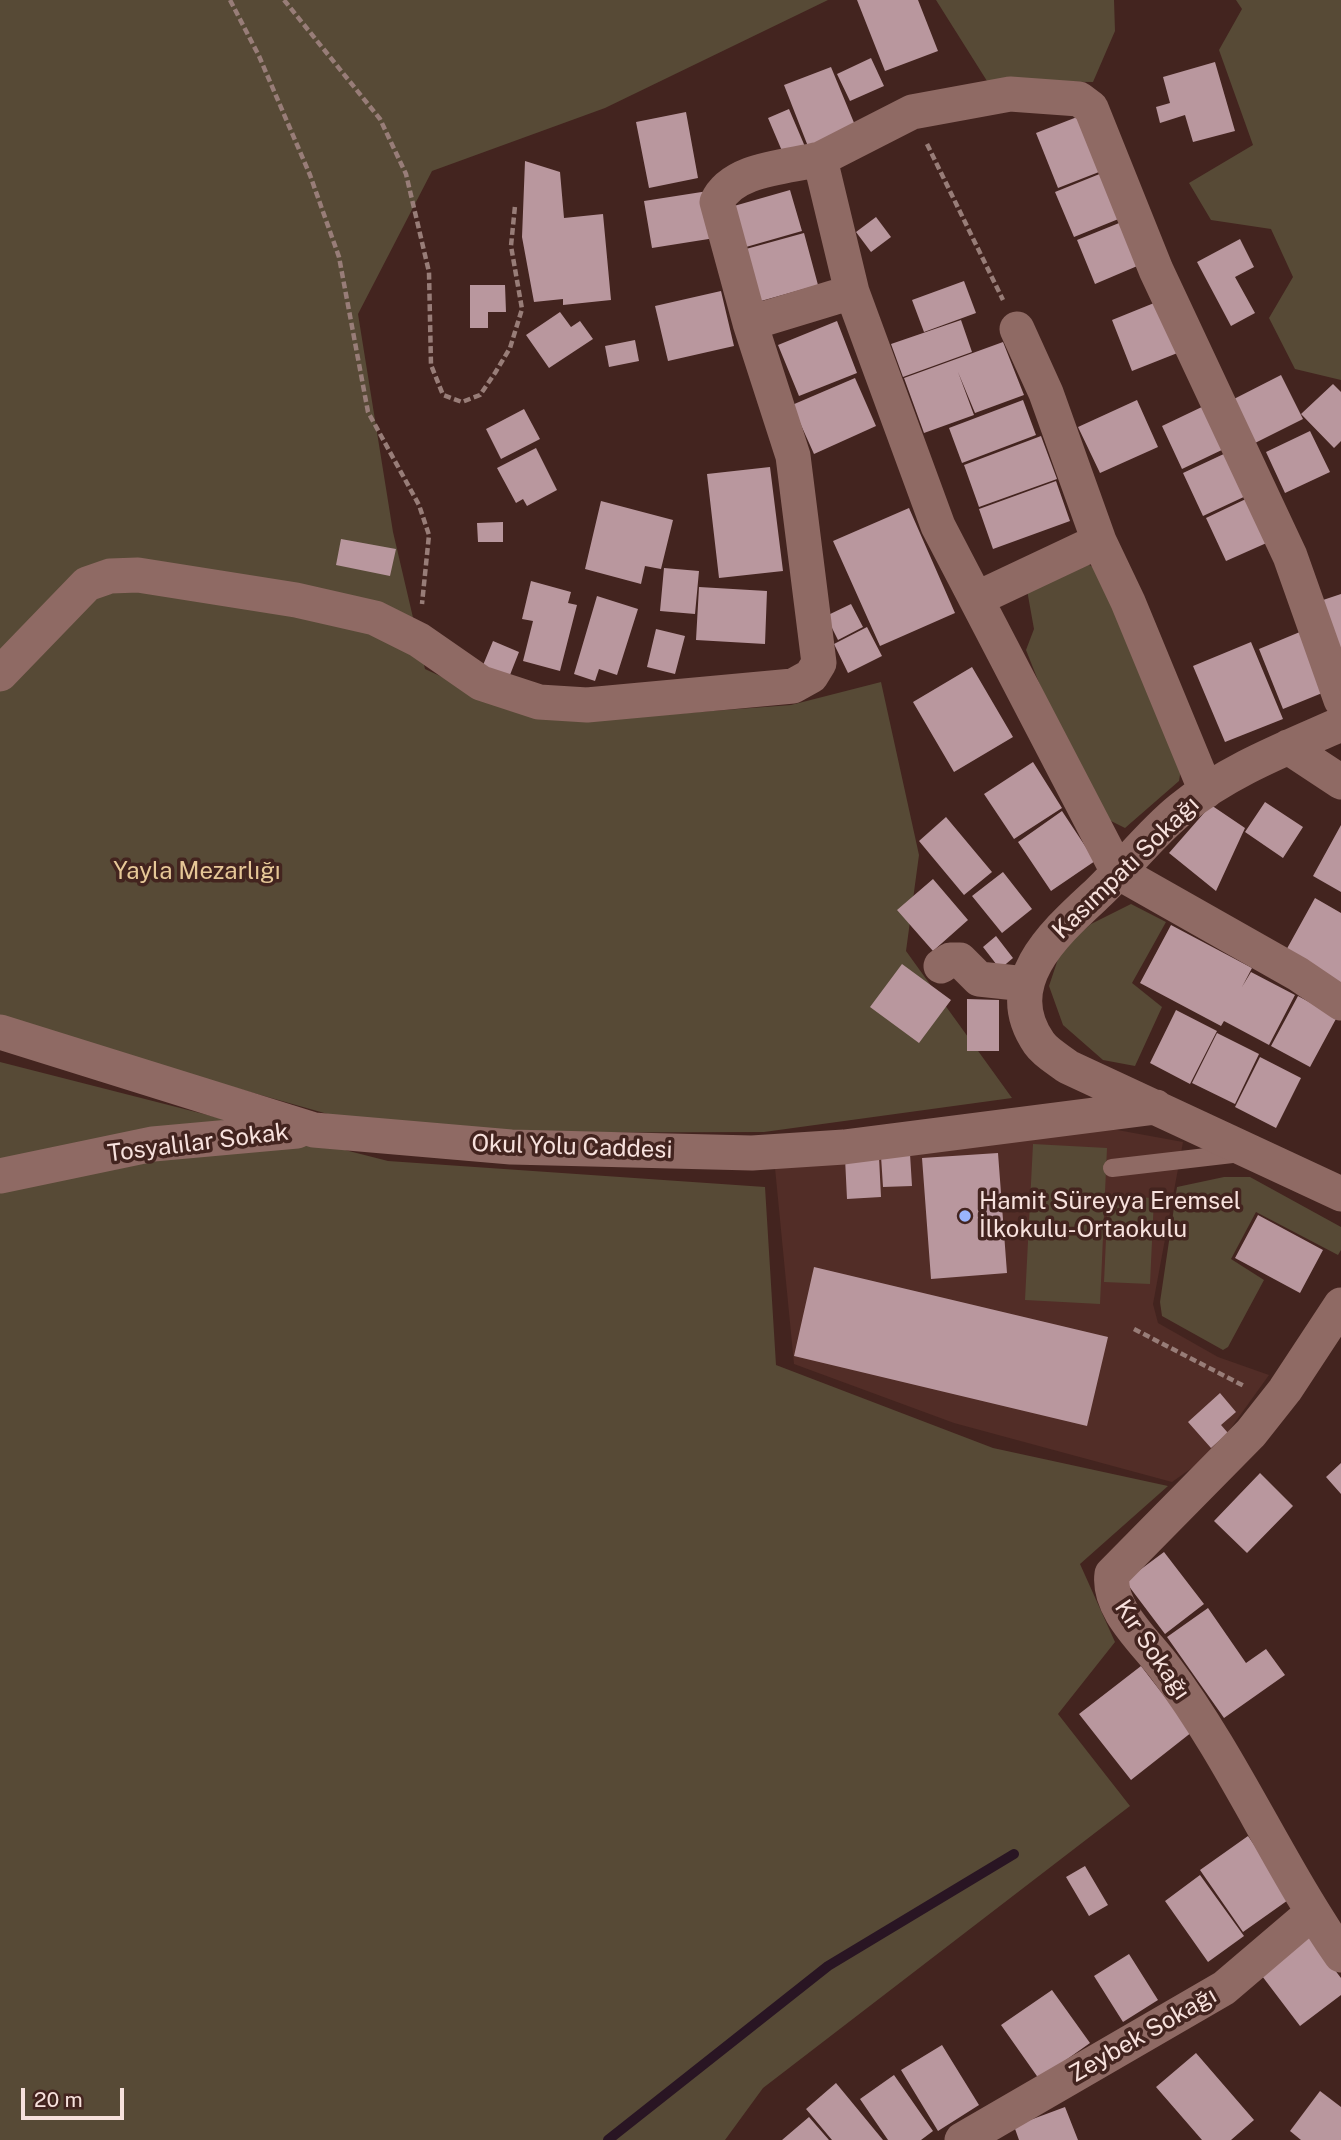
<!DOCTYPE html>
<html>
<head>
<meta charset="utf-8">
<style>
	body { margin:0 }
	#map { position:relative; width:1341px; height:2140px; overflow:hidden; background:#43241f; font-family:"Public Sans",sans-serif }
	canvas { display:block }
	.scale { position:absolute; left:21px; top:2088px; width:103px; height:32px; box-sizing:border-box; border:4px solid #f7e1dd; border-top:0; padding-left:9px; font-size:21px; line-height:24px; white-space:nowrap; color:#f7e1dd; -webkit-text-stroke:5px #43241f; paint-order:stroke }
</style>
</head>
<body>
<div id="map">
<canvas width="1341" height="2140"></canvas>
<div class="scale">20 m</div>
</div>
<script>
const g = document.querySelector('canvas').getContext('2d');
g.lineJoin = 'round';
function paint(path, color) { g.fillStyle = color; g.fill(path, 'evenodd'); }
function strokePath(path, color, width, dash) { g.strokeStyle = color; g.lineWidth = width; g.lineCap = dash ? 'butt' : 'round'; g.setLineDash(dash || []); g.stroke(path); }
function drawText(font, color, halo, rows, align = 'center') {
  g.font = font + ' "Public Sans",sans-serif'; g.lineWidth = 7; g.setLineDash([]); g.textBaseline = 'middle'; g.strokeStyle = halo; g.fillStyle = color; for (const [text, x, y, turn = 0] of rows) {
    g.save(); g.translate(x, y); g.rotate((+turn || 0) * Math.PI / 180); g.textAlign = isNaN(turn) ? turn : align; if (halo) g.strokeText(text, 0, 0); g.fillText(text, 0, 0); g.restore();
  }
}
const built = new Path2D(`
	M 1101,1127 L 1183,1142 L 1153,1304 L 1158,1323 L 1218,1357 L 1269,1375 L 1213,1453 L 1172,1482 L 954,1423 L 794,1364 L 775,1168 Z`);
const green = new Path2D(`
	M 0,0 L 828,0 L 605,108 L 432,171 L 358,314 L 393,532 L 425,669 L 520,713 L 593,720 L 791,705 L 881,682 L 919,855 L 906,951 L 1012,1098 L 764,1132 L 460,1133 L 377,1128 L 0,1021 Z
	M 936,0 L 1114,0 L 1115,31 L 1093,82 L 987,81 Z
	M 1236,0 L 1341,0 L 1341,380 L 1295,369 L 1269,318 L 1293,277 L 1271,229 L 1211,220 L 1189,183 L 1253,145 L 1219,50 L 1242,9 Z
	M 1081,560 L 1098,570 L 1182,763 L 1179,781 L 1125,828 L 1109,820 L 1045,698 L 1026,650 L 1034,629 L 1027,590 Z
	M 1131,904 L 1166,922 L 1132,983 L 1162,1007 L 1135,1066 L 1103,1060 L 1063,1025 L 1049,986 L 1061,950 L 1091,924 Z
	M 0,1062 L 388,1161 L 765,1187 L 776,1365 L 993,1448 L 1168,1486 L 1080,1564 L 1115,1642 L 1058,1714 L 1130,1806 L 763,2088 L 725,2140 L 0,2140 Z
	M 1033,1144 L 1107,1148 L 1100,1304 L 1025,1300 Z
	M 1224,1177 L 1250,1177 L 1341,1227 L 1341,1250 L 1338,1255 L 1256,1212 L 1231,1259 L 1264,1280 L 1228,1347 L 1223,1350 L 1162,1316 L 1160,1302 L 1177,1187 Z
	M 1108,1196 L 1154,1198 L 1150,1284 L 1104,1282 Z`);
const stream = new Path2D(`
	M 608,2140 L 828,1966 L 1014,1854`);
const building = new Path2D(`
	M 857,0 L 918,0 L 938,51 L 885,71 Z
	M 871,58 L 884,86 L 850,101 L 837,74 Z
	M 1215,62 L 1235,131 L 1193,142 L 1185,115 L 1160,123 L 1156,107 L 1170,103 L 1163,77 Z
	M 831,67 L 857,130 L 809,149 L 784,85 Z
	M 789,109 L 806,149 L 785,158 L 768,118 Z
	M 686,112 L 698,178 L 649,188 L 636,122 Z
	M 1077,117 L 1099,172 L 1058,188 L 1036,133 Z
	M 525,161 L 560,172 L 564,218 L 603,214 L 611,300 L 563,305 L 563,299 L 534,302 L 522,237 Z
	M 1102,173 L 1121,218 L 1074,237 L 1055,192 Z
	M 790,190 L 802,231 L 746,247 L 734,206 Z
	M 708,191 L 715,238 L 652,248 L 644,201 Z
	M 876,217 L 891,237 L 871,252 L 856,232 Z
	M 1124,221 L 1142,264 L 1095,284 L 1077,240 Z
	M 804,233 L 818,285 L 761,301 L 746,249 Z
	M 1240,239 L 1254,267 L 1235,277 L 1255,313 L 1231,326 L 1197,262 Z
	M 964,281 L 976,313 L 924,332 L 912,300 Z
	M 470,285 L 505,285 L 506,312 L 488,312 L 488,328 L 470,328 Z
	M 721,291 L 734,346 L 668,361 L 655,306 Z
	M 1159,301 L 1180,352 L 1132,371 L 1112,320 Z
	M 560,312 L 571,327 L 580,321 L 593,339 L 549,368 L 526,335 Z
	M 961,320 L 972,352 L 903,377 L 891,344 Z
	M 837,321 L 857,373 L 799,396 L 778,345 Z
	M 635,340 L 639,361 L 609,367 L 605,346 Z
	M 1003,342 L 1024,395 L 975,413 L 958,372 L 974,415 L 924,433 L 904,378 Z
	M 1281,375 L 1303,419 L 1251,445 L 1230,401 Z
	M 855,378 L 876,426 L 814,454 L 792,405 Z
	M 1333,384 L 1341,392 L 1341,441 L 1334,448 L 1301,414 Z
	M 1023,400 L 1036,435 L 962,463 L 949,428 Z
	M 1137,400 L 1158,447 L 1100,473 L 1078,427 Z
	M 1206,405 L 1226,448 L 1182,469 L 1162,426 Z
	M 524,409 L 540,439 L 501,459 L 486,429 Z
	M 1310,431 L 1330,472 L 1285,493 L 1266,452 Z
	M 1041,436 L 1057,479 L 979,507 L 964,465 Z
	M 536,448 L 557,490 L 527,506 L 523,499 L 516,503 L 497,468 Z
	M 1228,452 L 1248,495 L 1203,516 L 1183,473 Z
	M 770,467 L 783,571 L 719,578 L 707,474 Z
	M 1056,481 L 1070,521 L 993,549 L 979,509 Z
	M 1250,497 L 1271,541 L 1226,561 L 1206,518 Z
	M 601,501 L 673,520 L 661,569 L 645,566 L 641,584 L 585,569 Z
	M 909,508 L 955,613 L 880,646 L 833,541 Z
	M 503,522 L 503,542 L 478,542 L 477,523 Z
	M 341,539 L 396,549 L 390,576 L 336,565 Z
	M 664,568 L 699,571 L 695,614 L 660,611 Z
	M 531,581 L 571,592 L 568,603 L 577,605 L 560,671 L 523,661 L 533,621 L 522,619 Z
	M 699,587 L 767,591 L 765,644 L 696,640 Z
	M 1341,594 L 1341,670 L 1317,602 Z
	M 597,596 L 638,609 L 617,675 L 599,669 L 595,681 L 574,674 Z
	M 851,604 L 863,627 L 838,640 L 826,616 Z
	M 867,627 L 882,656 L 848,673 L 834,644 Z
	M 656,629 L 685,636 L 675,674 L 647,667 Z
	M 1307,629 L 1332,689 L 1283,709 L 1259,649 Z
	M 493,641 L 519,652 L 508,680 L 481,670 Z
	M 1251,642 L 1283,719 L 1225,742 L 1193,666 Z
	M 972,667 L 1013,737 L 954,772 L 913,702 Z
	M 1033,762 L 1062,808 L 1014,839 L 984,794 Z
	M 1265,802 L 1303,827 L 1283,858 L 1245,832 Z
	M 1211,805 L 1245,828 L 1216,891 L 1169,853 Z
	M 1062,811 L 1095,861 L 1051,891 L 1018,842 Z
	M 946,817 L 992,872 L 964,895 L 919,841 Z
	M 1341,825 L 1341,892 L 1313,876 Z
	M 1003,872 L 1032,909 L 1002,933 L 972,896 Z
	M 933,879 L 968,920 L 933,951 L 897,910 Z
	M 1315,898 L 1341,913 L 1341,985 L 1284,954 Z
	M 1171,925 L 1252,968 L 1242,987 L 1251,972 L 1295,995 L 1269,1045 L 1224,1021 L 1221,1026 L 1140,983 Z
	M 996,936 L 1013,958 L 1000,969 L 983,947 Z
	M 902,964 L 951,1000 L 919,1043 L 870,1007 Z
	M 1298,996 L 1337,1017 L 1310,1067 L 1271,1046 Z
	M 967,999 L 999,1000 L 999,1051 L 967,1051 Z
	M 1176,1010 L 1217,1031 L 1190,1084 L 1150,1063 Z
	M 1217,1033 L 1259,1054 L 1235,1104 L 1192,1083 Z
	M 1260,1057 L 1301,1078 L 1276,1128 L 1235,1107 Z
	M 998,1153 L 1007,1273 L 931,1279 L 922,1158 Z
	M 910,1154 L 912,1186 L 883,1187 L 881,1156 Z
	M 879,1157 L 881,1197 L 847,1199 L 845,1158 Z
	M 1258,1215 L 1323,1250 L 1300,1293 L 1235,1258 Z
	M 814,1267 L 1108,1337 L 1087,1426 L 794,1356 Z
	M 1220,1393 L 1236,1412 L 1221,1425 L 1228,1433 L 1211,1448 L 1188,1422 Z
	M 1341,1463 L 1341,1494 L 1326,1477 Z
	M 1260,1473 L 1293,1506 L 1247,1553 L 1214,1521 Z
	M 1164,1552 L 1204,1604 L 1165,1634 L 1125,1581 Z
	M 1208,1608 L 1246,1663 L 1266,1649 L 1285,1675 L 1224,1718 L 1167,1637 Z
	M 1141,1666 L 1192,1732 L 1131,1780 L 1079,1714 Z
	M 1248,1836 L 1291,1898 L 1243,1932 L 1200,1870 Z
	M 1085,1866 L 1108,1905 L 1089,1916 L 1066,1877 Z
	M 1200,1875 L 1244,1936 L 1208,1962 L 1165,1901 Z
	M 1308,1935 L 1341,1978 L 1341,1995 L 1300,2026 L 1259,1972 Z
	M 1129,1954 L 1158,2000 L 1123,2022 L 1094,1976 Z
	M 1052,1990 L 1090,2043 L 1039,2079 L 1001,2025 Z
	M 942,2045 L 979,2105 L 938,2131 L 901,2070 Z
	M 1196,2053 L 1254,2120 L 1231,2140 L 1202,2140 L 1156,2087 Z
	M 894,2075 L 933,2131 L 921,2140 L 888,2140 L 860,2099 Z
	M 836,2083 L 883,2140 L 832,2140 L 806,2109 Z
	M 1320,2091 L 1341,2107 L 1341,2140 L 1301,2140 L 1290,2131 Z
	M 1065,2107 L 1078,2140 L 1019,2140 L 1014,2126 Z
	M 809,2117 L 829,2140 L 782,2140 Z`);
const path = new Path2D(`
	M 230,0 L 259,56 L 310,175 L 339,257 L 368,412 L 419,505 L 429,535 L 422,604
	M 284,0 L 380,119 L 406,174 L 429,272 L 431,365 L 443,395 L 462,402 L 480,395 L 495,373 L 510,348 L 522,309 L 511,246 L 515,206
	M 927,144 L 1003,300
	M 1134,1329 L 1244,1386`);
const service = new Path2D(`
	M 1112,1168 L 1241,1153`);
const minor = new Path2D(`
	M 750,323 L 717,202 C 732,168 788,167 820,159
	M 1017,329 L 1046,393 L 1099,541 L 1128,602 L 1206,791
	M 976,599 L 1099,541
	M 0,674 L 87,584 L 110,576 L 138,575 L 296,600 L 375,618 L 419,640 L 481,683 L 539,702 L 587,705 L 793,686 L 811,676 L 819,663 L 793,456 L 750,323 L 852,292
	M 1341,700 L 1290,556 L 1156,270 L 1091,108 L 1079,99 L 1010,94 L 912,112 L 820,159 L 852,292 L 938,526 L 1118,872 L 1298,974 L 1341,1003
	M 1341,724 C 1287,748 1227,771 1181,809 C 1151,833 1127,865 1099,892 C 1057,931 997,982 1039,1043 C 1046,1053 1059,1060 1068,1067 L 1341,1194
	M 1288,747 L 1341,782
	M 941,966 L 950,960 L 960,960 L 979,979 L 1026,984
	M 0,1032 L 314,1130 L 511,1147 L 752,1153 L 844,1147 L 1156,1107
	M 0,1176 L 153,1144 L 297,1131
	M 1341,1305 L 1285,1390 L 1251,1433 L 1112,1574 C 1107,1609 1146,1642 1165,1668 C 1233,1758 1277,1863 1341,1955
	M 962,2140 L 1224,1988 L 1312,1913`);
const markers = [
	[965,1216,7,"#99b5fd"]
];
const streetNames = [
	["Kasımpatı Sokağı",1126,868,-44],
	["Tosyalılar Sokak",198,1143,-7],
	["Okul Yolu Caddesi",572,1147,2],
	["Kır Sokağı",1152,1650,56],
	["Zeybek Sokağı",1143,2035,-30]
];
const parkNames = [
	["Yayla Mezarlığı",197,872]
];
const poiNames = [
	["Hamit Süreyya Eremsel",979,1202],
	["İlkokulu-Ortaokulu",979,1230]
];
paint(built, '#522d27');
paint(green, '#574a36');
strokePath(stream, '#291523', 10);
paint(building, '#b9979e');
strokePath(path, '#987d78', 4.5, [7, 3.5]);
strokePath(service, '#8f6a64', 18);
strokePath(minor, '#8f6a64', 35);
for (const [x, y, r, color] of markers) { const dot = new Path2D(); dot.arc(x, y, r, 0, 2 * Math.PI); g.fillStyle = color; g.fill(dot); strokePath(dot, '#43241f', 2.5); }
drawText('24px', '#f7e1dd', '#43241f', streetNames);
drawText('24px', '#e6c797', '#43241f', parkNames);
drawText('24px', '#f7e1dd', '#43241f', poiNames, 'left');
</script>
</body>
</html>
